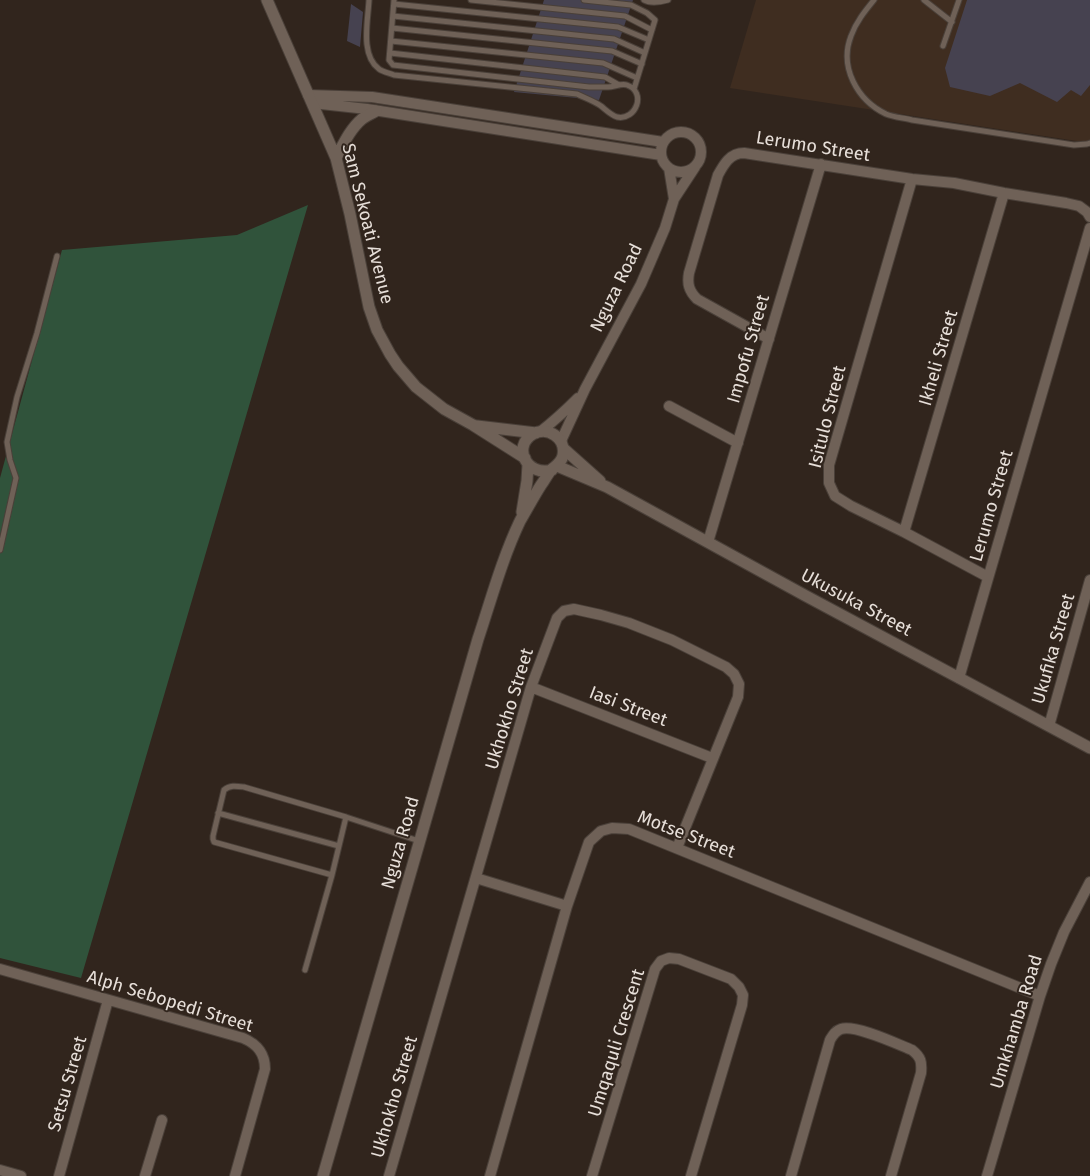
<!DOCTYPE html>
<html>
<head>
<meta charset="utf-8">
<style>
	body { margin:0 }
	canvas { display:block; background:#31251d }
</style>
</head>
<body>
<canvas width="1090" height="1176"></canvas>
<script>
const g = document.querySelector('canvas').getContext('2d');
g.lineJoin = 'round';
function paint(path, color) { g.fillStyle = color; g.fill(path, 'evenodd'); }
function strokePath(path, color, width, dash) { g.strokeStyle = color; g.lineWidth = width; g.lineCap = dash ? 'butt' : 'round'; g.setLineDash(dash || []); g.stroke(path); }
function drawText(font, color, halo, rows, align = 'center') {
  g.font = font + ' "Fira Sans",sans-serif'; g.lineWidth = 4; g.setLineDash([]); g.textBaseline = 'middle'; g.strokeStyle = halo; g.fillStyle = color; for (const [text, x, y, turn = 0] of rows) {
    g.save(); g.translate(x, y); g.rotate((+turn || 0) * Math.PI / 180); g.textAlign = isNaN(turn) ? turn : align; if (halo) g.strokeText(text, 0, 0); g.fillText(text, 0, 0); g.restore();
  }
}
const built = new Path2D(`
	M 756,0 L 1090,0 L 1090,143 L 730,88 Z`);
const green = new Path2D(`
	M 308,205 L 81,978 L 0,958 L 0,478 L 62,250 L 237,235 Z`);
const building = new Path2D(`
	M 544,0 L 633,0 L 599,100 L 514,92 Z
	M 967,0 L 1090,0 L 1090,85 L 1081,96 L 1071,90 L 1057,102 L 1020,83 L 990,96 L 950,87 L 945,68 Z
	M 351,4 L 363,12 L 360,47 L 347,41 Z`);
const service = new Path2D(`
	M 369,0 C 368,21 360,55 379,69 C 383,72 389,73 394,75 L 577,94 C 585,98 594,101 601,106 C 606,110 611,115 617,117 C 636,121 647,92 627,85 C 621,83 614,87 608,87 C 602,87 595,87 589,87 L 393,65 L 389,60 L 394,0
	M 471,0 L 625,16 L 652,30
	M 584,0 L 631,5 L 647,13 L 655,20 L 634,89
	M 644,0 C 651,4 661,2 668,0
	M 874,0 C 865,11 856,22 851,36 C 839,67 857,100 886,114 C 893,117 904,118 912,120 L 1074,145 L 1087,144 L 1090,143
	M 924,0 L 952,22
	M 394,4 L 618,27 L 649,40
	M 393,16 L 614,39 L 645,53
	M 392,28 L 612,51 L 642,64
	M 391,41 L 603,63 L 637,78
	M 943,46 L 959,0
	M 390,53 L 605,77 L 619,85
	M 0,550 L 16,478 L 10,460 L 7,442 L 17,397 L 37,333 L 57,256
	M 218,813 L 339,846
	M 332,875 L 214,842 L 213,839 L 213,836 L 224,790 C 230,785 236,786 244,787 L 346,817 L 419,841
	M 305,970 L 332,875 L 346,817`);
const minor = new Path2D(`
	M 308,95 L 372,97 L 663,142
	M 312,103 L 367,109 L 661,155
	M661 152a20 20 0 1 1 40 0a20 20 0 1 1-40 0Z
	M 669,168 L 674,199
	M 912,179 L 829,465 L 829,483 L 835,496 L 851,506 L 904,532 L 988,577
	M 769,339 L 697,299 C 689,291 687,284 689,273 L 718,175 C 724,164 730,153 744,153 L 912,179 L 954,183 L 1004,193 L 1066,203 L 1079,206 L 1087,212 L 1090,217
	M 669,406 L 738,443
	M 540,432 C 554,421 566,410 578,398
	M 561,441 L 585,389 L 641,284 L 665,228 L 674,199 L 695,167
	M 904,532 L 1004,193
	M 708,542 L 821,164
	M 959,678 L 1090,228
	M 531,687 L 712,758
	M 1049,726 L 1090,580
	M 476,878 L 567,906
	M 0,969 L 243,1038 C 257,1044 265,1053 265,1069 L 235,1176
	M 0,1170 L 21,1176
	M 59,1176 L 108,1000
	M 145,1176 L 162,1120
	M 389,1176 L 531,687 L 557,618 L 564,611 L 574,609 L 601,615 L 629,623 L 672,640 L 726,667 L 734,674 L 739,684 L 738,697 L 677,848
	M 490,1176 L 567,906 L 589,842 L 601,831 L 612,828 L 629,829 L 1040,996
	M 592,1176 L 655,969 L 661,961 L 669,958 L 679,959 L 731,979 L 739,987 L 743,995 L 742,1005 L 691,1176
	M 791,1176 L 830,1040 C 833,1035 835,1031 841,1029 C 855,1024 897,1044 912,1050 C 921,1057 922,1062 921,1073 L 891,1176
	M 987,1176 L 1040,996 L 1051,964 L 1064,932 L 1090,882`);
const tertiary = new Path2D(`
	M 267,0 L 336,158 L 350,214 L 369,307 L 377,330 L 390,354 L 398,366 L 416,387 L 444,409 L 473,425 L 525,458
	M 336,158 C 343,145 350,129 362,119 C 366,116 371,114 376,111
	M 477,426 L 536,433
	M 563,448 L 600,481
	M 557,466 L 607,487 L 806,596 L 1090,748
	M 522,512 L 527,481 L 528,464
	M 323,1176 L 478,639 C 491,600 502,559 520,521 C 527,509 534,496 541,485 C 545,480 548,473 552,469 C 557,465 562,462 563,455 C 566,438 548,426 533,434 C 512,446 526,477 552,470`);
const streetNames = [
	["Lerumo Street",813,147,9],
	["Sam Sekoati Avenue",367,224,76],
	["Nguza Road",617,288,-64],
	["Impofu Street",749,349,-74],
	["Ikheli Street",939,358,-74],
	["Isitulo Street",828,417,-76],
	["Lerumo Street",992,506,-74],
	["Ukusuka Street",856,603,28],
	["Ukufika Street",1054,649,-74],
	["Iasi Street",628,707,21],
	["Ukhokho Street",510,709,-73],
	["Motse Street",686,835,21],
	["Nguza Road",401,843,-74],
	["Alph Sebopedi Street",170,1002,17],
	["Umkhamba Road",1017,1022,-73],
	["Umqaquli Crescent",617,1043,-73],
	["Setsu Street",68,1084,-74],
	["Ukhokho Street",395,1097,-74]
];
paint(built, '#3f2d20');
paint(green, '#30533b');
paint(building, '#464250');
strokePath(service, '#4a4039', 7);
strokePath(minor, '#4a4039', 12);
strokePath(tertiary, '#4a4039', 13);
strokePath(service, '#6f6157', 5);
strokePath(minor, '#6f6157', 10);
strokePath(tertiary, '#6f6157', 11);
drawText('18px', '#e7dfd9', '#31251d', streetNames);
</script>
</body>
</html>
